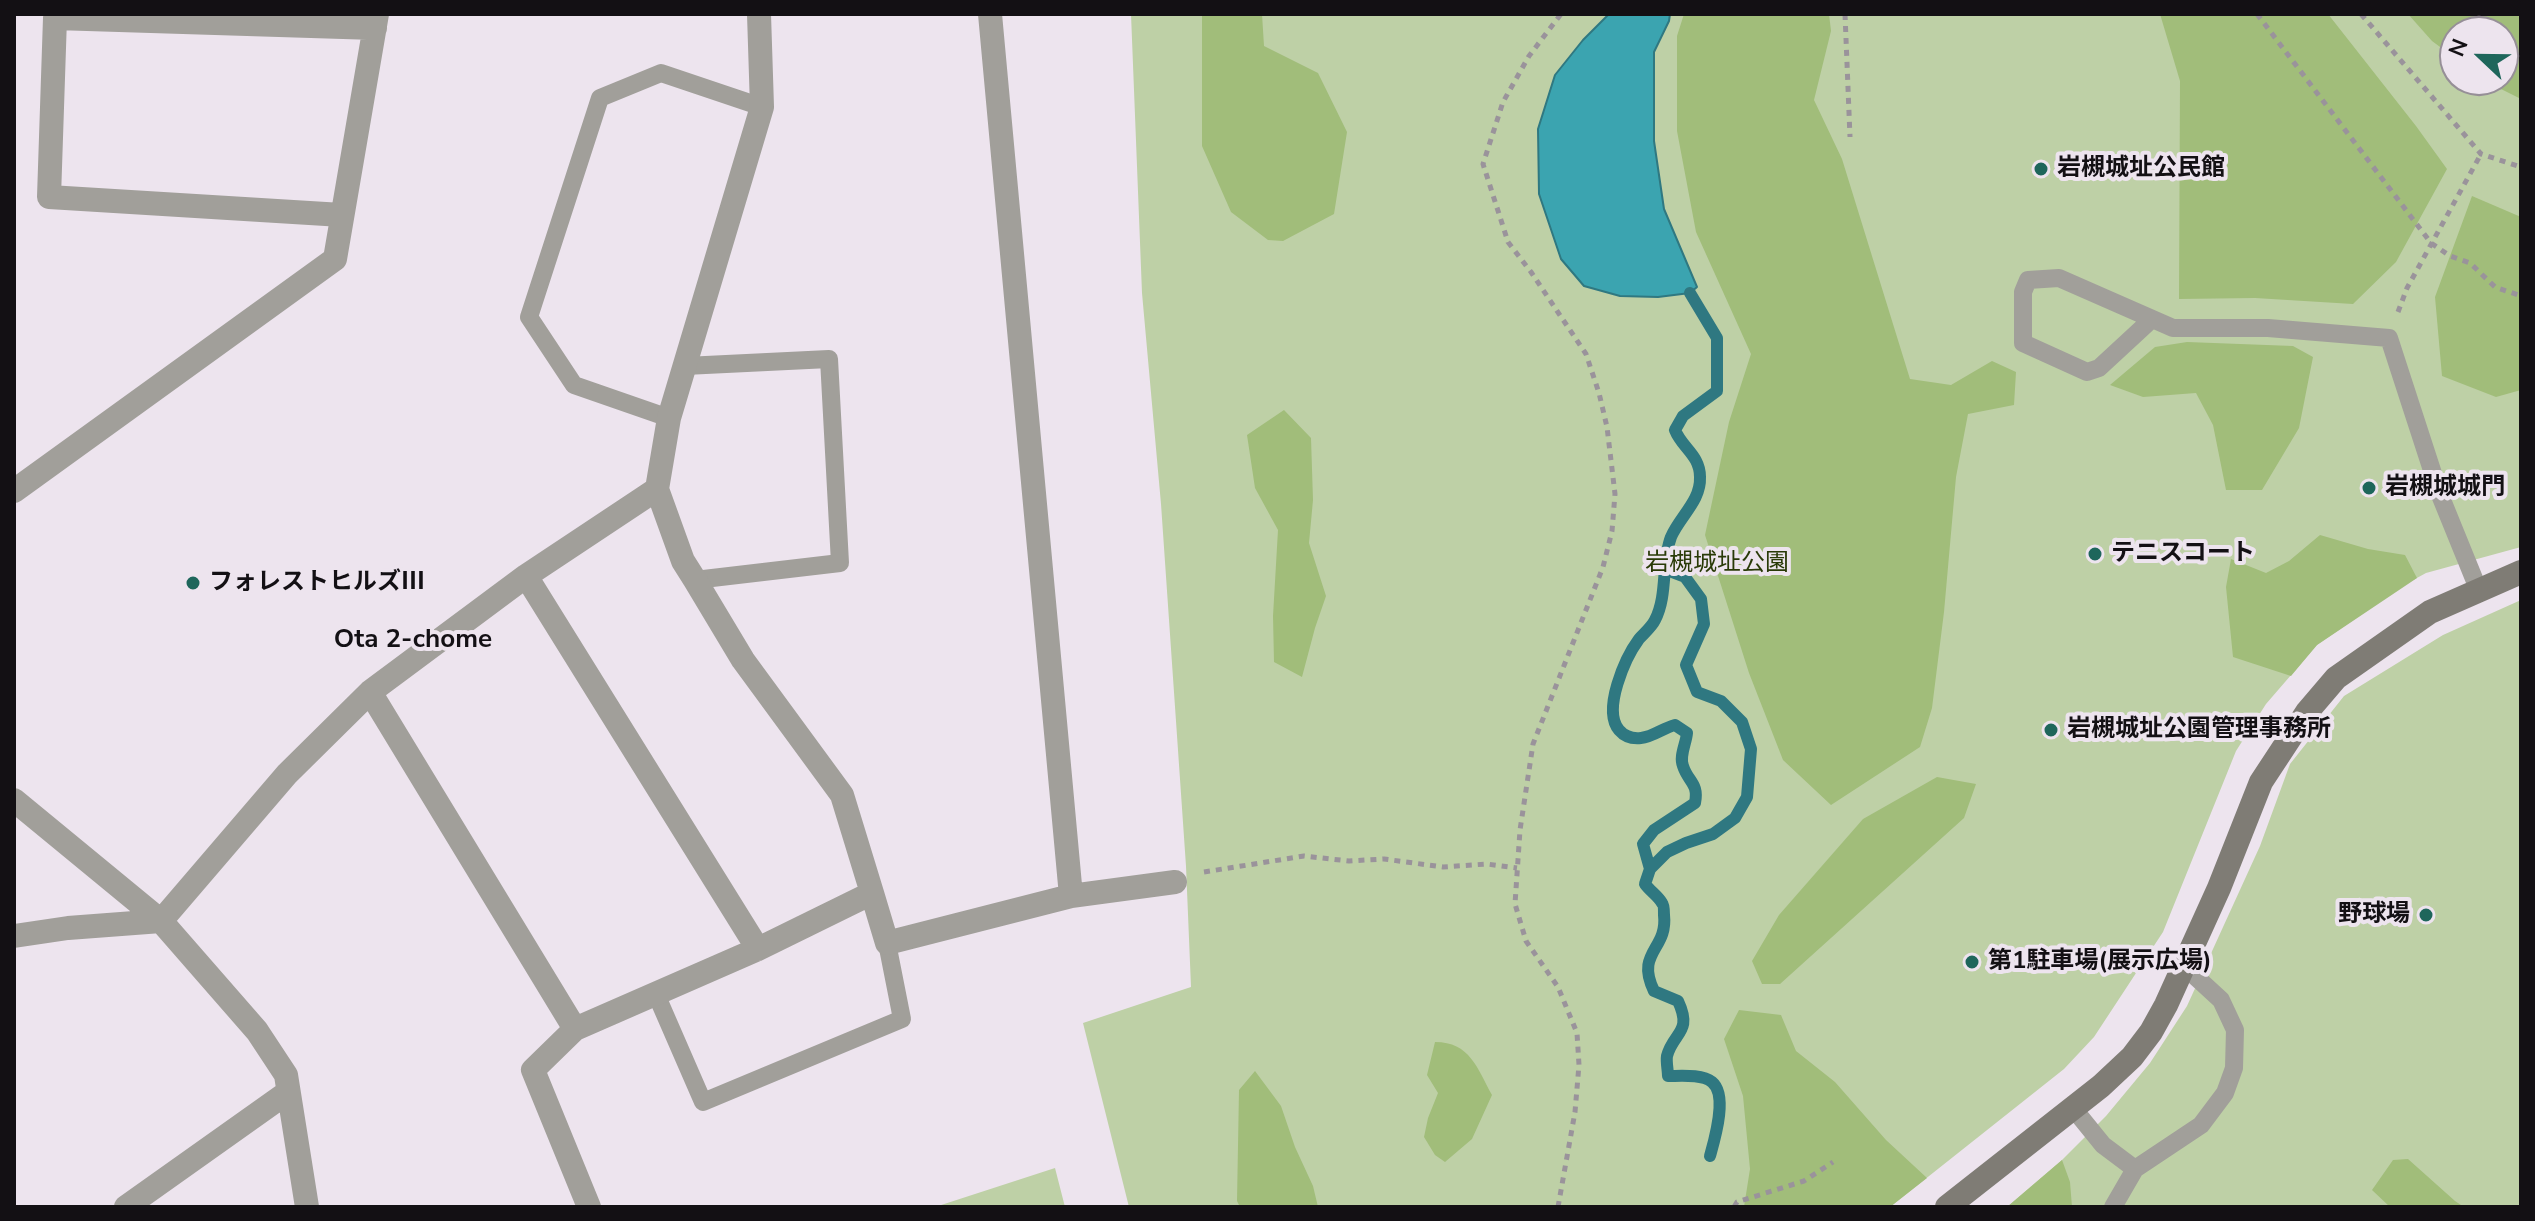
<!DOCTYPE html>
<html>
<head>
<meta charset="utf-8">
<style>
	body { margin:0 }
	#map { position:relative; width:2535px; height:1221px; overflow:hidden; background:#ede4ee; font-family:"Nunito Sans",sans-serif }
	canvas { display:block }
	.frame { position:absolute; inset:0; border:16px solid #131014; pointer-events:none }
	.north { position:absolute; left:2439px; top:16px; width:80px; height:80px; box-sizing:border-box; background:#ede4ee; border:2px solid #968f97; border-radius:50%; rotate:292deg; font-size:22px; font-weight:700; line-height:32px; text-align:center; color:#131014 }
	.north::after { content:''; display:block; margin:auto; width:28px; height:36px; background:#1e665b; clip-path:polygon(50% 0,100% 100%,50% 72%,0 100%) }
</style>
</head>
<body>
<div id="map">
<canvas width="2535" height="1221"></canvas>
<div class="frame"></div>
<div class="north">N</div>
</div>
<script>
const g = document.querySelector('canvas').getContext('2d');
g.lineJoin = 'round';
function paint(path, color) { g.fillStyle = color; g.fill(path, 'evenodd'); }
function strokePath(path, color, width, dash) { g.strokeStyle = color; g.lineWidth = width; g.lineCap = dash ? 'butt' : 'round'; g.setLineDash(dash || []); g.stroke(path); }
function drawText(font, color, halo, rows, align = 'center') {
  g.font = font + ' "Nunito Sans","Noto Sans JP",sans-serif'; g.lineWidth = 8; g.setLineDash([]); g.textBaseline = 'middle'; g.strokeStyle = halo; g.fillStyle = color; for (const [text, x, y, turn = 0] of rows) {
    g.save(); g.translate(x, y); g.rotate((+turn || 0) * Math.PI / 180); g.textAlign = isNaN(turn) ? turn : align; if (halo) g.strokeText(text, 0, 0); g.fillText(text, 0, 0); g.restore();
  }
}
const green = new Path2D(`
	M 1131,14 L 2521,14 L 2521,547 L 2426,573 L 2404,585 L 2317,645 L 2266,704 L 2236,751 L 2163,932 L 2094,1037 L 2064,1069 L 1890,1207 L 1129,1207 L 1083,1023 L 1191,987 L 1186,866 L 1161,504 L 1142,293 ZM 2455,32 L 2503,32 L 2503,80 L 2455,80 Z
	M 2521,600 L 2521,1207 L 2007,1207 L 2062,1160 L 2106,1116 L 2150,1063 L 2187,1006 L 2260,846 L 2290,764 L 2344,696 L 2443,635 Z
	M 1055,1168 L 1065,1207 L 935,1207 Z`);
const forest = new Path2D(`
	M 1202,14 L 1262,14 L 1264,46 L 1318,73 L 1347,132 L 1334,214 L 1283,241 L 1268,240 L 1231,212 L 1202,146 Z
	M 1684,14 L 1829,14 L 1831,31 L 1814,100 L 1842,159 L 1910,379 L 1951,385 L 1992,361 L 2016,372 L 2014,405 L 1968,414 L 1956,477 L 1944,612 L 1932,708 L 1920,747 L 1831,805 L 1783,760 L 1749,673 L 1705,535 L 1729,422 L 1751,354 L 1696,232 L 1677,131 L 1677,36 Z
	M 2160,14 L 2328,14 L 2416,126 L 2447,169 L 2396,262 L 2353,304 L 2255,298 L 2179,299 L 2180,81 Z
	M 2408,14 L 2517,14 L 2521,17 L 2521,99 L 2483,80 L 2503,80 L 2503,32 L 2455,32 L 2455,58 L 2432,41 Z
	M 2472,196 L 2521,217 L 2521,390 L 2496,397 L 2442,376 L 2435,297 Z
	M 2187,342 L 2293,346 L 2313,357 L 2299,428 L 2262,490 L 2226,490 L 2213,425 L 2196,393 L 2143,397 L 2110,385 L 2155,347 Z
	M 1284,410 L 1311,438 L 1313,500 L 1309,543 L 1326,596 L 1315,628 L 1302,677 L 1274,662 L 1273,616 L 1278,530 L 1255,488 L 1247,435 Z
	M 2320,535 L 2368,549 L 2405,555 L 2417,578 L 2317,645 L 2291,676 L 2233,657 L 2226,587 L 2231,559 L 2266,573 L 2289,561 Z
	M 1937,777 L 1976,784 L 1964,818 L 1780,984 L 1762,984 L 1752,961 L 1779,915 L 1863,819 Z
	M 1739,1010 L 1781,1015 L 1796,1051 L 1835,1082 L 1886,1140 L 1927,1178 L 1890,1207 L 1744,1207 L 1750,1169 L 1743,1096 L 1724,1039 Z
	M 1435,1042 C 1470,1042 1477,1068 1492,1095 L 1472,1139 L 1445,1162 L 1435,1155 L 1424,1137 L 1428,1118 L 1438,1093 L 1427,1075 Z
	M 1255,1071 L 1281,1106 L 1295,1147 L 1313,1186 L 1318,1207 L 1240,1207 L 1237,1201 L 1239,1090 Z
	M 2408,1159 L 2455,1201 L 2464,1207 L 2390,1207 L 2372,1190 L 2393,1160 Z
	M 2062,1160 L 2070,1182 L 2072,1207 L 2007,1207 Z`);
const water = new Path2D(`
	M 1609,14 L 1670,14 L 1669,21 L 1654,52 L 1654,141 L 1664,209 L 1697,287 L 1690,293 L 1658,297 L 1620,296 L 1584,286 L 1561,259 L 1539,194 L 1538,129 L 1555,75 L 1583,40 Z`);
const stream = new Path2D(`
	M 1690,293 L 1717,338 L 1717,391 L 1683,416 L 1675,430 C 1682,448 1700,455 1700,477 C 1701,501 1680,516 1671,537 C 1661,563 1668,595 1655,620 C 1651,628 1644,633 1639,639 C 1625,658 1602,710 1619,730 C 1625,737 1632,739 1641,738 C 1653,737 1663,728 1675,725 L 1687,733 C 1686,744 1679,756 1683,766 C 1688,782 1699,783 1695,803 L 1654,830 L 1643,844 L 1650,869 L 1645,884 C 1650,891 1658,896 1662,903 C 1664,905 1664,912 1664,915 C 1668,950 1635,952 1654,991 L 1678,1001 C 1693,1033 1673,1032 1667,1056 C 1666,1062 1668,1070 1668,1076 C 1681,1076 1702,1074 1712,1082 C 1728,1095 1715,1138 1710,1156
	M 1650,869 L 1667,852 L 1686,843 L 1713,834 L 1735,818 L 1747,797 L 1751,749 L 1742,722 L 1721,701 L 1697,692 L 1686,665 L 1704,624 L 1701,599 L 1685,577 L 1664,569`);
const path = new Path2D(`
	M 1845,14 L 1850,137
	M 2257,14 L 2431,243 L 2450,256 L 2470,263 L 2495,287 L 2521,296
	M 2361,14 L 2481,154 L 2521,167
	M 2398,312 L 2407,288 L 2481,154
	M 1204,872 L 1304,856 L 1349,861 L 1384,859 L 1443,867 L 1487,864 L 1517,868
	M 1558,1207 L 1575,1112 L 1579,1065 L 1577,1033 L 1558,987 L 1526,941 L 1515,904 L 1520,830 L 1533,744 L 1603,567 L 1612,531 L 1615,494 L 1607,427 L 1599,393 L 1586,354 L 1531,272 L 1508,242 L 1483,164 L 1503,102 L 1529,56 L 1561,14
	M 1734,1207 L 1737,1202 L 1804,1181 L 1833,1162`);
const lane = new Path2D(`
	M 2152,319 L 2099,368 L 2087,372 L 2023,343 L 2023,292 L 2028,280 L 2059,278 L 2173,328 L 2268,328 L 2389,338 L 2440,495 L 2479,591
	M 685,366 L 829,359 L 840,563 L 695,580
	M 669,418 L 574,385 L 529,317 L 600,98 L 661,73 L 762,107
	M 656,994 L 703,1102 L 902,1019 L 887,943
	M 2073,1108 L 2103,1145 L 2135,1169
	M 2113,1207 L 2135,1169 L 2201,1125 L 2225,1093 L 2234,1068 L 2235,1030 L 2221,1000 L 2184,966`);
const street = new Path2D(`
	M 759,14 L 762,107 L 669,418 L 657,489 L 683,561 L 695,580 L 743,660 L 842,795 L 872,893
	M 990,14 L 1071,896
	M 342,215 L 49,197 L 55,18 L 375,28
	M 14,491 L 335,259 L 377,14
	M 526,576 L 758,949
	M 370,692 L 575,1029
	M 14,800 L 161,921 L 257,1031 L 286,1075 L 307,1207
	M 14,936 L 68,928 L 161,921 L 287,774 L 370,692 L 526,576 L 657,489
	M 126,1207 L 288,1092
	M 589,1207 L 533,1070 L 575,1029 L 758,949 L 872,893 L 887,943 L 1071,896 L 1175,882`);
const secondary = new Path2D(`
	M 1947,1207 L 2101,1086 L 2132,1057 L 2151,1032 L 2166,1005 L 2219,888 L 2261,782 L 2307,712 L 2336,678 L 2430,612 L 2521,572`);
const markers = [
	[2041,169,8,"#1e665b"],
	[2369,488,8,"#1e665b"],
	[2095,554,8,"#1e665b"],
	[193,583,8,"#1e665b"],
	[2051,730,8,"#1e665b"],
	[2426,915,8,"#1e665b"],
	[1972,962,8,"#1e665b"]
];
const poiNames = [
	["岩槻城址公民館",2057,169],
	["岩槻城城門",2385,488],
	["テニスコート",2111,554],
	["フォレストヒルズⅢ",209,583],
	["岩槻城址公園管理事務所",2067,730],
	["野球場",2410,915,"right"],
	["第1駐車場(展示広場)",1988,962]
];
const parkNames = [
	["岩槻城址公園",1717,564]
];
const neighbourhoodNames = [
	["Ota 2-chome",413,641]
];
paint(green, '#bed0a6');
paint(forest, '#a1bd7a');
paint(water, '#3ba4b0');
strokePath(water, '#2f7881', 2);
strokePath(stream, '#2f7881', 12);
strokePath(path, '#9a939b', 5, [6, 6]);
strokePath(lane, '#a19f9a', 18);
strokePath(street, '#a19f9a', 24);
strokePath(secondary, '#7f7c75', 24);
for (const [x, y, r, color] of markers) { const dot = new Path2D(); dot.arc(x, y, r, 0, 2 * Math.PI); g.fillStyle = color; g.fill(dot); strokePath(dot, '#ede4ee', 3); }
drawText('bold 24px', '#131014', '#ede4ee', poiNames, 'left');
drawText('24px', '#293a07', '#ede4ee', parkNames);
drawText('bold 26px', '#131014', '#ede4ee', neighbourhoodNames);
</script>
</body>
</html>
